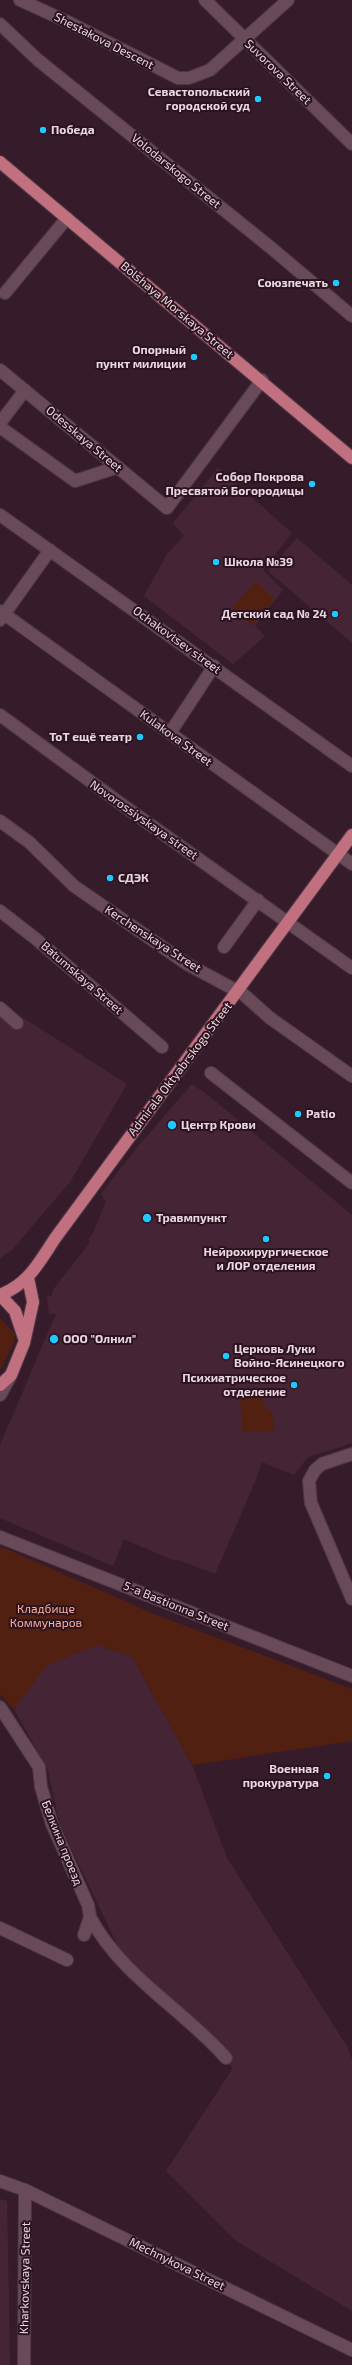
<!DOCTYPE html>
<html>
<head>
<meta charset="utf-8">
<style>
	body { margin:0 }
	canvas { display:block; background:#361c2a }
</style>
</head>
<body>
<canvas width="352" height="2365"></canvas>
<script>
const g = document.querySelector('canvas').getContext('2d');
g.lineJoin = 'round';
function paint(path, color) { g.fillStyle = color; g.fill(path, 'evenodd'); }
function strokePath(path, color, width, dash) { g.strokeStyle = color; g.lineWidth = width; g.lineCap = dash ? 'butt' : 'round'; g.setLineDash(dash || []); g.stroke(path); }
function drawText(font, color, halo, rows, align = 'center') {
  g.font = font + ' "Exo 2",sans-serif'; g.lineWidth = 4; g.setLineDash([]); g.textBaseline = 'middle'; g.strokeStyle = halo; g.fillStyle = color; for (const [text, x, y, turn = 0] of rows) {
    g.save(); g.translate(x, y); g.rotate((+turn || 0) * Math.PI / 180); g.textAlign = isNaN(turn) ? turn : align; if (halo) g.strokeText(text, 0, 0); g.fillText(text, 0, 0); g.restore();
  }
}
const built = new Path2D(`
	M 218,468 L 292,533 L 263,570 L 283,590 L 255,626 L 265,636 L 233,664 L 144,596 L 167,554 L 184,536 L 173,523 Z
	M 297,538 L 352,585 L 352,643 L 268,571 Z
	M 0,1003 L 127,1084 L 70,1182 L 11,1251 L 0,1258 Z
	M 192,1084 L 209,1096 L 352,1215 L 352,1443 L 308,1457 L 294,1475 L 262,1462 L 255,1482 L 215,1574 L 176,1559 L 175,1561 L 124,1539 L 113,1566 L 0,1518 L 0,1445 L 56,1314 L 49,1314 L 47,1296 L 52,1296 L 53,1290 L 90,1242 L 88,1240 L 94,1231 L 106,1201 L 101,1194 L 135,1150 Z
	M 97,1645 L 132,1657 L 192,1765 L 227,1858 L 348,2048 L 352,2060 L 352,2311 L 235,2240 L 166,2171 L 233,2068 L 115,1960 L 111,1954 L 118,1946 L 60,1825 L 48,1770 L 14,1709 L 46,1665 Z
	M 0,2199 L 7,2201 L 10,2365 L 0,2365 Z`);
const green = new Path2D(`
	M 256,581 L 275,599 L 251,626 L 232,608 Z
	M 0,1318 L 15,1334 L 14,1343 L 0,1370 Z
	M 240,1395 L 262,1397 L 265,1408 L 272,1411 L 274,1432 L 242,1432 Z
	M 2,1547 L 154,1614 L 352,1689 L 352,1741 L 192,1765 L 132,1657 L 97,1645 L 47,1665 L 14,1709 L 0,1694 L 0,1548 Z`);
const minor = new Path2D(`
	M 20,0 L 68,22 L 178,78 L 189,78 L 210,70 L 288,0
	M 205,0 L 352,144
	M 0,24 L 38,60 L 270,247 L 352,316
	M 5,293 L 67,218
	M 0,370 L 167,508 L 262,380
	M 0,423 L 25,390
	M 0,427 L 75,481 L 118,467
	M 0,515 L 352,766
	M 0,611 L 352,864
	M 0,620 L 50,550
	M 0,715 L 124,806 L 352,968
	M 170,733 L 214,666
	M 0,821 L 29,842 L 74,886 L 187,964 L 243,994 L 270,1018 L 352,1076
	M 0,911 L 36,939 L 162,1047
	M 224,947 L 258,900
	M 0,1008 L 17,1023
	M 211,1073 L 352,1183
	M 0,1395 L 10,1377
	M 352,1454 L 322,1464 L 315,1470 L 309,1481 L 311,1503 L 352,1599
	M 0,1537 L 352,1676
	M 0,1707 L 39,1767 L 41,1787 L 52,1824 L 88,1905 L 90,1917 L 84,1935
	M 90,1917 C 121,1976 183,2009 226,2058
	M 0,1928 L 67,1960
	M 0,2181 L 25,2190 L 352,2350
	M 24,2365 L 25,2190`);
const major = new Path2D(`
	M 0,162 L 352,458
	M 0,1295 C 29,1284 39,1262 56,1237 L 352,835
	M 0,1295 L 15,1311 L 24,1338
	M 0,1385 L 11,1375 L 24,1343 L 33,1302 L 28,1278`);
const markers = [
	[258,99,4,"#1fc9fd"],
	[43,130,4,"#1fc9fd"],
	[336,283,4,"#1fc9fd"],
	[194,357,4,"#1fc9fd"],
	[312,484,4,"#1fc9fd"],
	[216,562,4,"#1fc9fd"],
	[335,614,4,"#1fc9fd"],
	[140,737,4,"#1fc9fd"],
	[110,878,4,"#1fc9fd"],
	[298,1114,4,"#1fc9fd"],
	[172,1125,5,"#1fc9fd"],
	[147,1218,5,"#1fc9fd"],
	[266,1239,4,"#1fc9fd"],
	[54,1339,5,"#1fc9fd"],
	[226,1356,4,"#1fc9fd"],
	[294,1385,4,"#1fc9fd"],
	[327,1776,4,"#1fc9fd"]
];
const streetNames = [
	["Shestakova Descent",104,41,27],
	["Suvorova Street",278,72,44],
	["Volodarskogo Street",176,171,39],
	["Bolshaya Morskaya Street",177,310,40],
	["Odesskaya Street",84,439,40],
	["Ochakovtsev street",177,640,36],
	["Kulakova Street",176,738,36],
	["Novorossiyskaya street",144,820,35],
	["Kerchenskaya Street",153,939,33],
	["Batumskaya Street",82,978,41],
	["Admirala Oktyabrskogo Street",180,1069,-53],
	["5-a Bastionna Street",176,1606,22],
	["Белкина проезд",62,1843,68],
	["Mechnykova Street",177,2264,26],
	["Kharkovskaya Street",25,2278,-89]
];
const poiNames = [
	["Севастопольский",250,92],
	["городской суд",250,106],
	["Победа",51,130,"left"],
	["Союзпечать",328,283],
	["Опорный",186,350],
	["пункт милиции",186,364],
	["Собор Покрова",304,477],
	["Пресвятой Богородицы",304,491],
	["Школа №39",224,562,"left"],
	["Детский сад № 24",327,614],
	["ТоТ ещё театр",132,737],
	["СДЭК",118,878,"left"],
	["Patio",306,1114,"left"],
	["Центр Крови",181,1125,"left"],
	["Травмпункт",156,1218,"left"],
	["Нейрохирургическое",266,1252,"center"],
	["и ЛОР отделения",266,1266,"center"],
	["ООО \"Олнил\"",63,1339,"left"],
	["Церковь Луки",234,1349,"left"],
	["Войно-Ясинецкого",234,1363,"left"],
	["Психиатрическое",286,1378],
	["отделение",286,1392],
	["Военная",319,1769],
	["прокуратура",319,1783]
];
const parkNames = [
	["Кладбище",46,1609],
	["Коммунаров",46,1623]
];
paint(built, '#452535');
paint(green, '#512011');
strokePath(minor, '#4e3843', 14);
strokePath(major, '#4e3843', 14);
strokePath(minor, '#684a59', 12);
strokePath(major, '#c0707f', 12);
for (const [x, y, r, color] of markers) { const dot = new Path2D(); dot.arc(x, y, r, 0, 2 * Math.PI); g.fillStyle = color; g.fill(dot); strokePath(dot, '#2c1320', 1.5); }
drawText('12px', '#ead7e0', '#2c1320', streetNames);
drawText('bold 12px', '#ead7e0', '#2c1320', poiNames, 'right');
drawText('12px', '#feb199', '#2c1320', parkNames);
</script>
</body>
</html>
